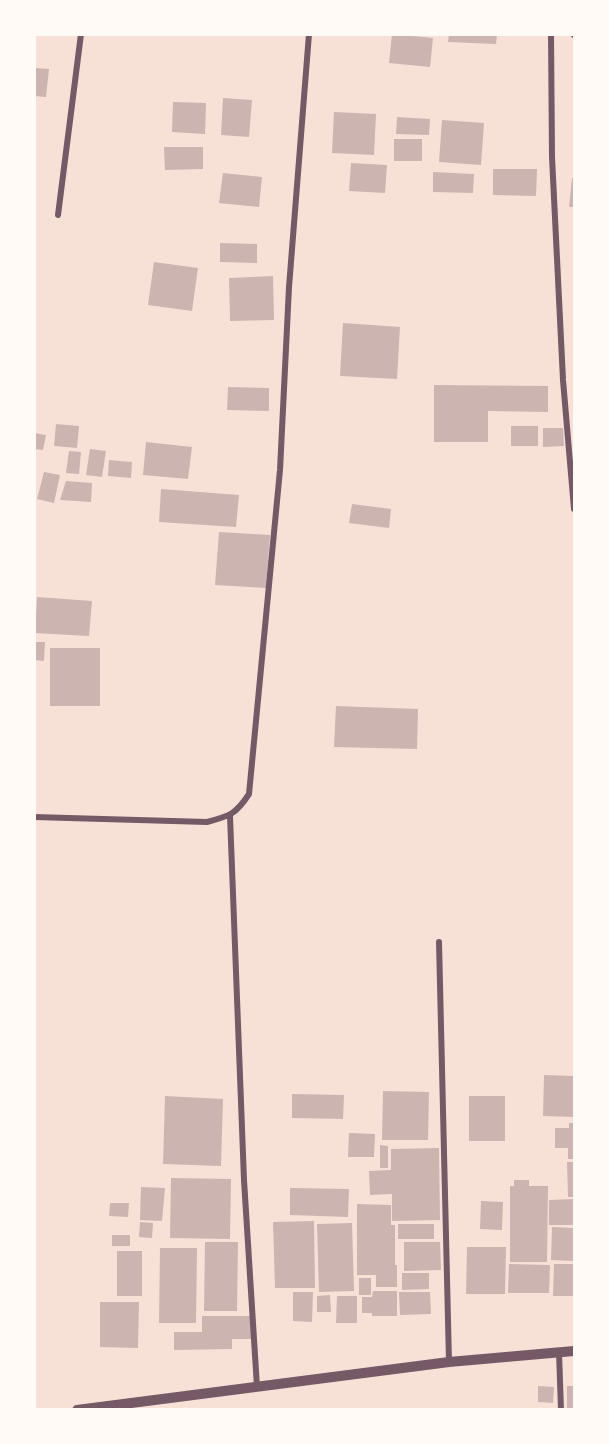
<!DOCTYPE html>
<html>
<head>
<meta charset="utf-8">
<style>
	body { margin:0 }
	#map { position:relative; width:609px; height:1444px; overflow:hidden; background:#f7e1d7; font-family:Signika,sans-serif }
	canvas { display:block }
	.frame { position:absolute; inset:0; border:36px solid #fffaf5; pointer-events:none }
</style>
</head>
<body>
<div id="map">
<canvas width="609" height="1444"></canvas>
<div class="frame"></div>
</div>
<script>
const g = document.querySelector('canvas').getContext('2d');
g.lineJoin = 'round';
function paint(path, color) { g.fillStyle = color; g.fill(path, 'evenodd'); }
function strokePath(path, color, width, dash) { g.strokeStyle = color; g.lineWidth = width; g.lineCap = dash ? 'butt' : 'round'; g.setLineDash(dash || []); g.stroke(path); }
const building = new Path2D(`
	M 392,34 L 433,38 L 430,67 L 389,63 Z
	M 449,34 L 497,34 L 496,44 L 448,42 Z
	M 34,68 L 49,69 L 46,97 L 34,96 Z
	M 223,98 L 252,100 L 249,137 L 221,135 Z
	M 173,102 L 206,103 L 205,134 L 172,132 Z
	M 334,112 L 376,114 L 374,155 L 332,153 Z
	M 397,117 L 430,119 L 429,135 L 396,134 Z
	M 442,120 L 484,123 L 481,165 L 439,162 Z
	M 394,139 L 422,139 L 422,161 L 394,161 Z
	M 164,147 L 203,147 L 203,169 L 165,170 Z
	M 351,163 L 387,165 L 385,193 L 349,191 Z
	M 493,169 L 537,169 L 536,196 L 493,195 Z
	M 433,172 L 474,174 L 473,193 L 433,192 Z
	M 223,173 L 262,177 L 259,207 L 219,203 Z
	M 572,178 L 574,178 L 574,207 L 569,207 Z
	M 220,243 L 257,244 L 257,263 L 220,262 Z
	M 154,262 L 198,268 L 192,311 L 148,305 Z
	M 273,276 L 274,320 L 230,321 L 229,278 Z
	M 343,323 L 400,327 L 397,379 L 340,376 Z
	M 434,385 L 548,386 L 548,412 L 488,411 L 488,442 L 434,442 Z
	M 228,387 L 269,388 L 269,411 L 227,410 Z
	M 56,424 L 79,426 L 77,448 L 54,446 Z
	M 511,426 L 538,426 L 538,446 L 511,446 Z
	M 543,428 L 563,428 L 564,446 L 543,447 Z
	M 34,433 L 46,435 L 43,450 L 34,449 Z
	M 146,442 L 192,447 L 188,479 L 143,475 Z
	M 90,449 L 106,451 L 102,477 L 86,475 Z
	M 69,451 L 81,452 L 79,474 L 66,473 Z
	M 109,460 L 132,462 L 131,478 L 108,476 Z
	M 44,472 L 60,475 L 54,503 L 37,499 Z
	M 66,481 L 92,483 L 91,502 L 60,500 Z
	M 161,489 L 239,495 L 236,527 L 159,522 Z
	M 352,504 L 391,509 L 389,528 L 349,523 Z
	M 219,532 L 270,535 L 266,588 L 215,585 Z
	M 37,597 L 92,601 L 89,636 L 35,633 Z
	M 34,642 L 45,642 L 44,661 L 34,660 Z
	M 50,648 L 100,648 L 100,706 L 50,706 Z
	M 336,706 L 418,709 L 417,749 L 334,747 Z
	M 544,1075 L 574,1076 L 574,1117 L 543,1116 Z
	M 383,1091 L 429,1092 L 428,1140 L 382,1140 Z
	M 292,1094 L 344,1095 L 343,1119 L 292,1118 Z
	M 165,1096 L 223,1099 L 221,1166 L 163,1164 Z
	M 469,1096 L 505,1096 L 505,1141 L 469,1141 Z
	M 569,1123 L 574,1123 L 574,1159 L 568,1159 L 568,1148 L 555,1148 L 555,1128 L 569,1128 Z
	M 349,1133 L 375,1134 L 374,1157 L 348,1157 Z
	M 380,1145 L 388,1146 L 388,1168 L 380,1168 Z
	M 439,1148 L 440,1220 L 392,1221 L 392,1194 L 370,1195 L 369,1171 L 391,1170 L 391,1149 Z
	M 567,1162 L 574,1162 L 574,1197 L 568,1197 Z
	M 171,1178 L 231,1179 L 230,1239 L 170,1238 Z
	M 514,1180 L 529,1180 L 529,1186 L 548,1186 L 547,1262 L 510,1262 L 510,1186 L 514,1186 Z
	M 141,1187 L 165,1188 L 162,1221 L 140,1220 Z
	M 290,1188 L 349,1189 L 348,1217 L 290,1215 Z
	M 574,1199 L 574,1225 L 549,1225 L 549,1200 Z
	M 481,1201 L 503,1202 L 502,1230 L 480,1229 Z
	M 110,1203 L 129,1203 L 128,1217 L 109,1216 Z
	M 357,1204 L 391,1205 L 391,1225 L 395,1225 L 395,1265 L 397,1265 L 397,1287 L 376,1287 L 376,1275 L 357,1275 Z
	M 314,1221 L 315,1288 L 275,1288 L 273,1222 Z
	M 140,1222 L 153,1223 L 152,1238 L 139,1237 Z
	M 352,1223 L 354,1291 L 319,1292 L 317,1224 Z
	M 398,1224 L 434,1224 L 434,1239 L 398,1239 Z
	M 552,1227 L 574,1228 L 574,1261 L 551,1260 Z
	M 112,1235 L 130,1235 L 130,1246 L 112,1246 Z
	M 205,1242 L 238,1242 L 237,1311 L 204,1311 Z
	M 404,1242 L 440,1242 L 441,1270 L 404,1271 Z
	M 467,1247 L 506,1247 L 505,1294 L 466,1294 Z
	M 160,1248 L 197,1248 L 196,1323 L 159,1323 Z
	M 117,1251 L 142,1251 L 142,1296 L 117,1296 Z
	M 509,1264 L 550,1265 L 549,1293 L 508,1293 Z
	M 554,1264 L 574,1264 L 574,1296 L 553,1296 Z
	M 402,1273 L 429,1273 L 429,1289 L 402,1290 Z
	M 359,1278 L 371,1278 L 371,1295 L 359,1295 Z
	M 373,1291 L 397,1291 L 397,1316 L 372,1316 L 372,1313 L 362,1313 L 362,1297 L 372,1297 Z
	M 293,1292 L 313,1292 L 312,1322 L 293,1321 Z
	M 399,1292 L 430,1292 L 431,1314 L 400,1315 Z
	M 330,1295 L 331,1312 L 317,1312 L 317,1296 Z
	M 337,1296 L 357,1296 L 357,1323 L 336,1323 Z
	M 100,1302 L 139,1302 L 138,1348 L 100,1347 Z
	M 202,1316 L 251,1316 L 251,1339 L 232,1339 L 232,1349 L 174,1350 L 174,1332 L 202,1332 Z
	M 538,1386 L 554,1387 L 553,1403 L 538,1402 Z
	M 567,1386 L 574,1386 L 574,1410 L 567,1410 Z`);
const minor = new Path2D(`
	M 551,34 L 552,157 L 563,380 L 574,509
	M 574,34 L 574,35
	M 58,215 L 81,34
	M 230,816 L 244,1180 L 257,1387
	M 34,817 L 207,822 C 230,816 236,814 249,794 L 280,470 L 289,287 L 309,34
	M 439,942 L 449,1362
	M 559,1352 L 561,1410`);
const tertiary = new Path2D(`
	M 77,1410 L 449,1362 L 574,1351`);
paint(building, '#ccb4b1');
strokePath(minor, '#755966', 6);
strokePath(tertiary, '#755966', 10);
</script>
</body>
</html>
